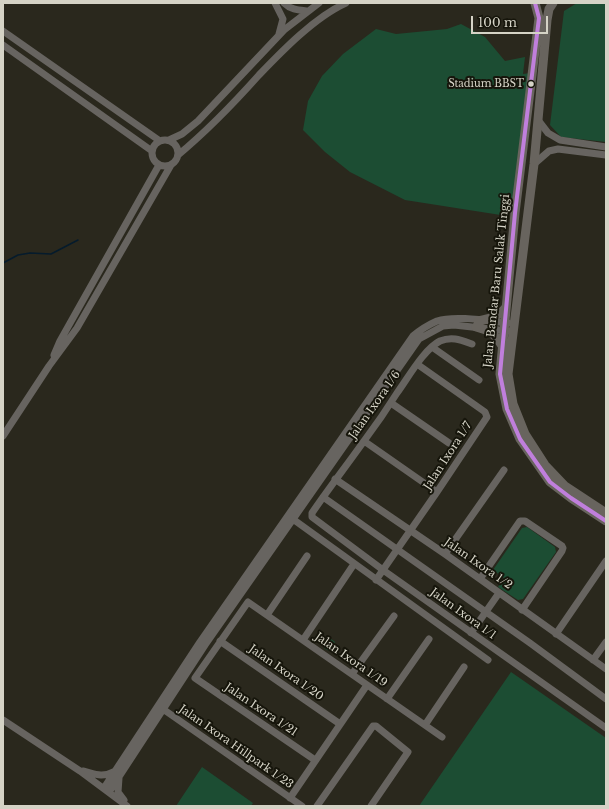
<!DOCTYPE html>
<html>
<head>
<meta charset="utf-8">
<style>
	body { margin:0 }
	#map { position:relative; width:609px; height:809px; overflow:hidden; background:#2a281d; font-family:"Libre Baskerville",serif }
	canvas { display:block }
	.frame { position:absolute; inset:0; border:4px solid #d5d3c6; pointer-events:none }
	.scale { position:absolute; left:471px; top:16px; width:77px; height:18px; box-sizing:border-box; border:2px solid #d5d3c6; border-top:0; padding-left:5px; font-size:12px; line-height:14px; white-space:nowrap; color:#d5d3c6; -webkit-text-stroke:3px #16150b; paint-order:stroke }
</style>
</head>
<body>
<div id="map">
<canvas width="609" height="809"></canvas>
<div class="frame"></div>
<div class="scale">100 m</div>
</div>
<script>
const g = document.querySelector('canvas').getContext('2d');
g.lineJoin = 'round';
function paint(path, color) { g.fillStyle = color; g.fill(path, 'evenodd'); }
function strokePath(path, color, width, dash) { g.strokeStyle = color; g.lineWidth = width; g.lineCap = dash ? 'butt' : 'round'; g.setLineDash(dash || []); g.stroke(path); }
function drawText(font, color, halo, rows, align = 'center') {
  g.font = font + ' "Libre Baskerville",serif'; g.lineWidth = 4; g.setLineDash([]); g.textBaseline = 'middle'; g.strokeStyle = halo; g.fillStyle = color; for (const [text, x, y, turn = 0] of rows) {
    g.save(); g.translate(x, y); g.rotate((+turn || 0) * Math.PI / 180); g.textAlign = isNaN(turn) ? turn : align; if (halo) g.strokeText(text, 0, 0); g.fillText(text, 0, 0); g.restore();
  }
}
const green = new Path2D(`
	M 577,3 L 606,3 L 606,142 L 561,137 L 550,125 L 564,11 Z
	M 461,24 L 485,37 L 505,61 L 525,57 L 523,74 L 530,73 L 513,207 L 508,206 L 507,216 L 405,200 L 350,172 L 325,152 L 303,130 L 308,101 L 322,76 L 343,54 L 376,29 L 396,34 L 447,29 Z
	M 527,527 L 555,547 L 556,552 L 523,599 L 518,600 L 498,587 L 504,578 L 493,570 L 522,528 Z
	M 331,639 L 335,642 L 329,651 L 324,648 Z
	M 511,672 L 606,738 L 606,806 L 419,806 Z
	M 202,767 L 253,803 L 251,806 L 176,806 Z`);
const stream = new Path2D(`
	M 3,263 L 18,255 L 30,253 L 51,254 L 78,240`);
const minor = new Path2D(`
	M 275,3 L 283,19 L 279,34
	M 284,3 C 291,10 299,10 308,11
	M 3,31 L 160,141
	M 3,45 L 152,151
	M 538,120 L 548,133 L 560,140 L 606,147
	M152 153a13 13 0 1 1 26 0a13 13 0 1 1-26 0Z
	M 169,140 L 182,134 L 198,121 L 284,30 L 319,3
	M 178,155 C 207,131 234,103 259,75 C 283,50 315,17 346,3
	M 534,164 L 549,151 L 558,149 L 606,155
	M 472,344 C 461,340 452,336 440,341 C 424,349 408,378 397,393 C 387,409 376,425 364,441 C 347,465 329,488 312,513 L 312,517 L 383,570 L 606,728
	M 432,347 L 479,380
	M 54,355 L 60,341 L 159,165
	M 391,403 L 449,443
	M 3,436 L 49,366 L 77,328 L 171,165
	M 364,441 L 437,492
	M 335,479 L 445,554 L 606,669
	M 323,497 L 530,643 L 606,699
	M 290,517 L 488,660
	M 445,554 L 504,470
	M 480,579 L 520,521 L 525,521 L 562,546 L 563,548 L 562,551 L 522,610
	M 376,580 L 437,492 L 487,417 L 485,412 L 417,364
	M 267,615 L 307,556
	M 471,633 L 499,593
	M 556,634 L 606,561
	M 303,640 L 354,564
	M 220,641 L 340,724
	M 593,660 L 606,642
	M 352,674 L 394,616
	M 387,699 L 429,639
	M 160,707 L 302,806
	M 3,720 L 80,771 L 127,806
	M 425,725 L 464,667
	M 315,760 L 195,678 L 248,602 L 442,737
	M 83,771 C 95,774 102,778 113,772
	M 119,778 L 118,792 L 124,800
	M 104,788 L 200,642 L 413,336 C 420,330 428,325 437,321 C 455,315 489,321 508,323
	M 109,792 L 205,645 L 419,339 L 443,326 L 454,325 L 508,331
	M 290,798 L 367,685
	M 317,806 L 373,726 L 376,726 L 408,752 L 371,806`);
const major = new Path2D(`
	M 535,3 L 539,18 L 515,213 L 500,374 L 507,409 L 520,439 L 550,482 L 571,498 L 606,521
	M 553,3 L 549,9 L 547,20 L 534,164 L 508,374 L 513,404 L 525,434 L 545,465 L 565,486 L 606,513
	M 478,321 C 489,319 499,317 506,307
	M 476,327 C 491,331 494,333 503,347`);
const bus1 = new Path2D(`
	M 535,3 L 539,18 L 515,213 L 500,374 L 507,409 L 520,439 L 550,482 L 571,498 L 606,521`);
const markers = [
	[531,84,3.5,"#d5d3c6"]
];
const busNames = [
	["Stadium BBST",524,84]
];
const streetNames = [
	["Jalan Bandar Baru Salak Tinggi",497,281,-84],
	["Jalan Ixora 1/6",375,405,-55],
	["Jalan Ixora 1/7",448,456,-57],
	["Jalan Ixora 1/2",478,564,35],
	["Jalan Ixora 1/1",463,614,36],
	["Jalan Ixora 1/19",351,660,35],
	["Jalan Ixora 1/20",286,673,35],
	["Jalan Ixora 1/21",261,710,34],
	["Jalan Ixora Hillpark 1/23",236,747,35]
];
paint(green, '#1c4d33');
strokePath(stream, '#051b2c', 1.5);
strokePath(minor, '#676460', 7);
strokePath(major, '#68645e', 9);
strokePath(bus1, '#c07fdc', 4);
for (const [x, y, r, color] of markers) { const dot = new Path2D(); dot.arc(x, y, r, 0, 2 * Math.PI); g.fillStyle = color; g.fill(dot); strokePath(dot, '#16150b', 1.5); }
drawText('10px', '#d5d3c6', '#16150b', busNames, 'right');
drawText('11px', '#d5d3c6', '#16150b', streetNames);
</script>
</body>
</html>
